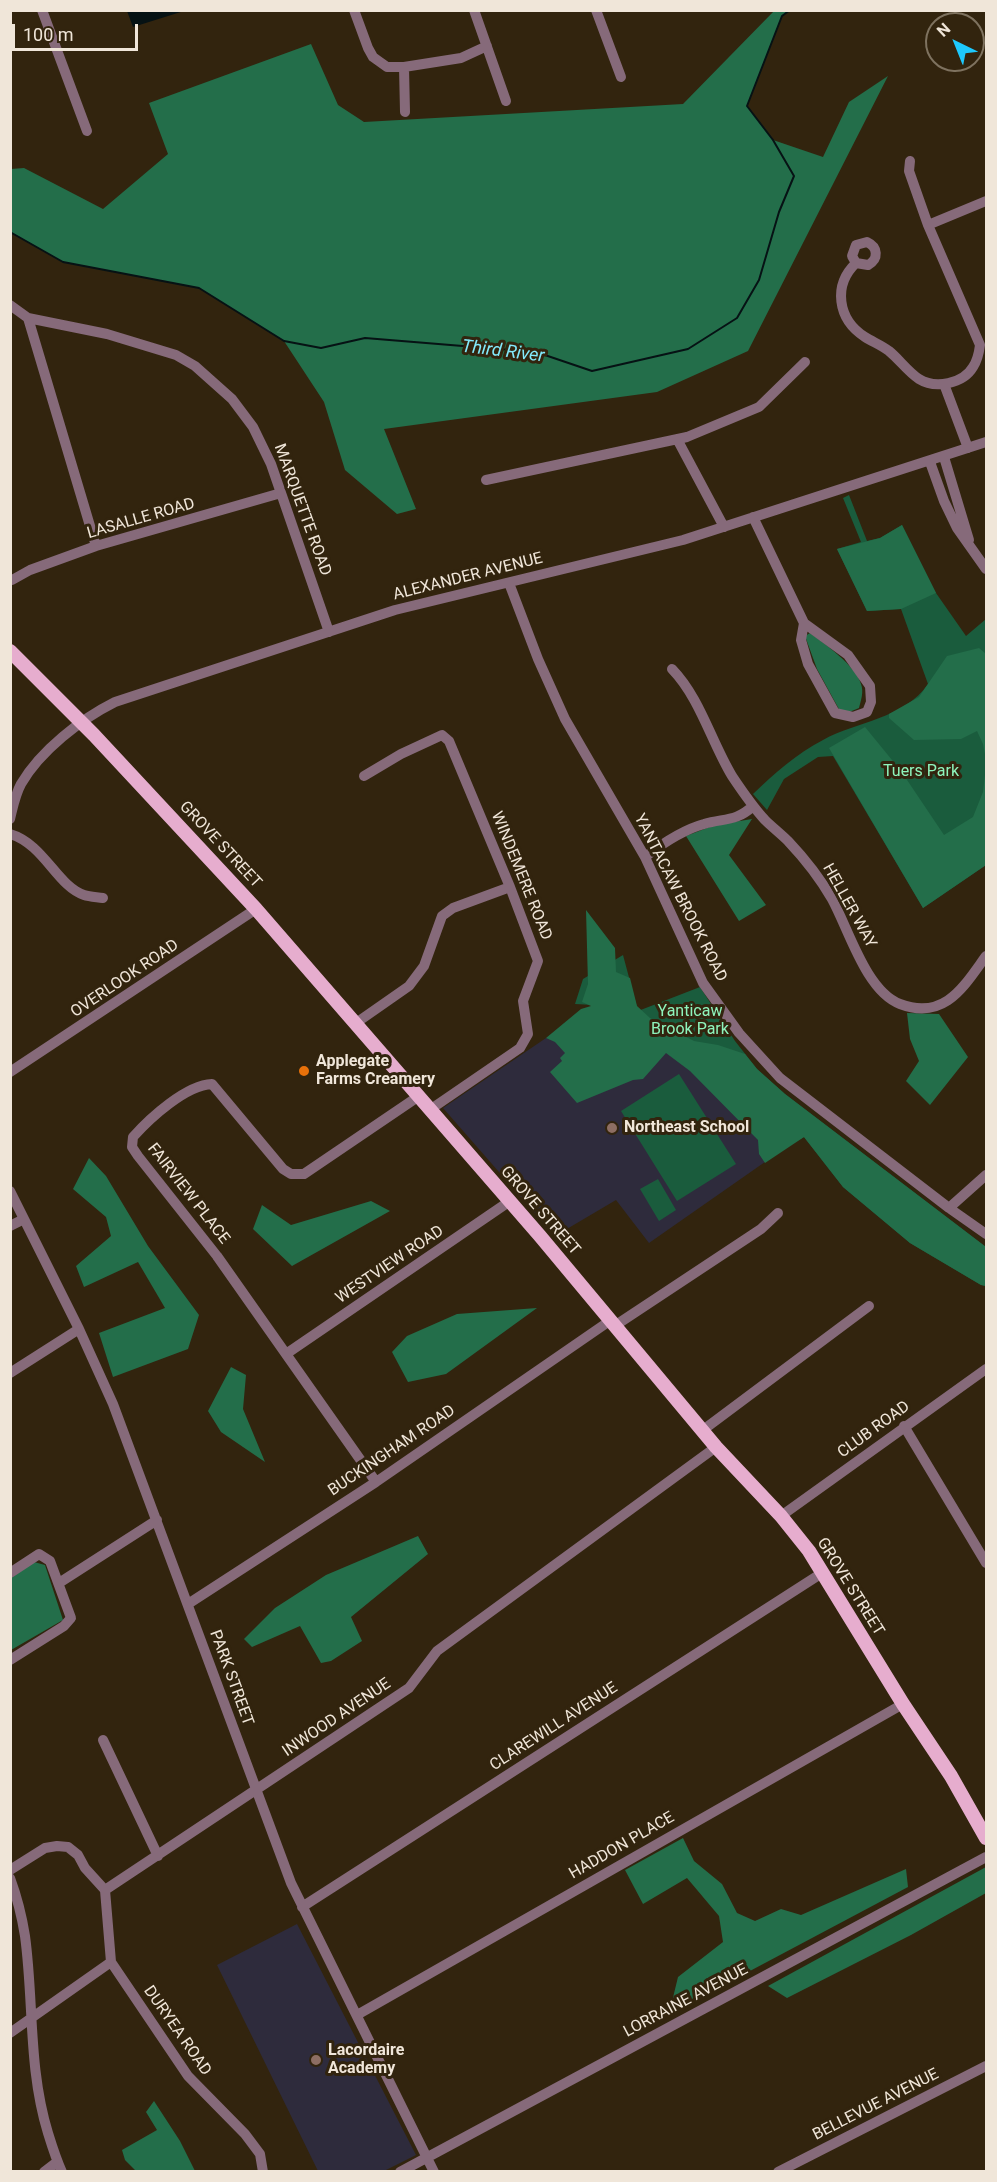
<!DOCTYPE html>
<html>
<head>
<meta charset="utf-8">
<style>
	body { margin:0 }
	#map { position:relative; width:997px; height:2182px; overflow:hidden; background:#32240e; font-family:Roboto,sans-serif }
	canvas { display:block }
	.frame { position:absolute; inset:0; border:12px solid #f0e6d9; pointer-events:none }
	.north { position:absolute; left:925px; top:12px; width:60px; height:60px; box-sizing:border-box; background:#32240e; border:2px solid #7e725f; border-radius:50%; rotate:317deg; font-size:16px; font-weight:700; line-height:24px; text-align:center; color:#f0e6d9 }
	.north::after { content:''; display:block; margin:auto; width:21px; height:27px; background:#1ec9fd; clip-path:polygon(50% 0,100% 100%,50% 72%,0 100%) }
	.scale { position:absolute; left:12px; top:24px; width:126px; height:27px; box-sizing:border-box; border:3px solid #f0e6d9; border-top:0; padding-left:8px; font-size:18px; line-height:21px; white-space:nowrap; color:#f0e6d9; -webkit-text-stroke:4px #32240e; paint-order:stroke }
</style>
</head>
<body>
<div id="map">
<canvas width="997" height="2182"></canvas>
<div class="frame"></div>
<div class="north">N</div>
<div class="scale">100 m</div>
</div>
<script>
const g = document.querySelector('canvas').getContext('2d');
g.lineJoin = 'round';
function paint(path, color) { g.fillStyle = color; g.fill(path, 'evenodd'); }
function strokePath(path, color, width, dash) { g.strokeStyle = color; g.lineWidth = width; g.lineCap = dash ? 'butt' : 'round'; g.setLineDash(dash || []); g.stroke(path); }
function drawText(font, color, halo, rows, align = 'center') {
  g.font = font + ' Roboto,sans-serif'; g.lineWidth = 6; g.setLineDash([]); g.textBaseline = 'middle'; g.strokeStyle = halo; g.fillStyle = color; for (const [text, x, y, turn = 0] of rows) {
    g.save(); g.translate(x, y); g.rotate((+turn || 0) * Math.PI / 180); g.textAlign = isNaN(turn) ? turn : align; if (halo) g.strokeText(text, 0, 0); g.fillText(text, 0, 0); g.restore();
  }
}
const education = new Path2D(`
	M 546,1038 L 669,1040 L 785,1148 L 649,1243 L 616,1200 L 555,1236 L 443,1108 Z
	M 297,1924 L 416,2155 L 384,2171 L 318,2171 L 217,1965 Z`);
const green = new Path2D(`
	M 849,495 L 867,541 L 880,538 L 902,525 L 936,593 L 966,636 L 986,619 L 986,865 L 923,908 L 833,756 L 818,757 L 784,779 L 767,810 L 753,794 C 774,774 796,754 823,740 C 857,721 904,719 928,684 L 901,609 L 867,611 L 837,549 L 861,542 L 843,498 Z
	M 623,955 L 638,1011 L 700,987 L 735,1041 L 757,1069 L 785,1094 L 986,1247 L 986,1286 L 981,1285 L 910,1243 L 843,1187 L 804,1137 L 785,1148 L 669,1040 L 594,1005 L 575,1004 L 583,979 Z
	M 679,1074 L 736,1164 L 677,1201 L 621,1111 Z
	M 658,1179 L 676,1210 L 659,1221 L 640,1189 Z`);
const forest = new Path2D(`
	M 774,11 L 790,11 L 782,16 L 747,106 L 773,140 L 823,157 L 849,102 L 888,76 L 748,351 L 657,392 L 384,429 L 416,509 L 397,514 L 345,470 L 324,402 L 284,341 L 199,288 L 63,262 L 11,232 L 11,169 L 24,168 L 103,209 L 168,154 L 149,103 L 311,44 L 338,105 L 364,122 L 683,104 Z
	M 902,525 L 936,593 L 901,609 L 867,611 L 837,549 L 880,538 Z
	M 810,633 C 825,644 856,666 861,684 C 864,692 861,700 859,708 L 847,713 L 840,711 L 817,669 L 805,636 Z
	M 979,648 L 986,654 L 986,759 L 983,744 L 977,731 L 961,739 L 914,740 L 889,718 L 889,714 L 919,697 L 947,656 Z
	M 865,727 L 901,771 L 944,835 L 973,817 L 983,792 L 986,766 L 986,865 L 923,908 L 829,748 Z
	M 752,819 L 729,855 L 766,905 L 739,921 L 686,836 L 715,825 Z
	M 586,910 L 615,948 L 616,972 L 630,978 L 637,1006 L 650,1018 L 694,1041 L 718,1045 L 745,1054 L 757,1069 L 785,1094 L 986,1247 L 986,1286 L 981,1285 L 910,1243 L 843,1187 L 804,1137 L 765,1163 L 759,1154 L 758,1140 L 690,1071 L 666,1053 L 643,1079 L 633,1080 L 577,1103 L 550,1072 L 562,1061 L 560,1058 L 565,1053 L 555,1042 L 546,1038 L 581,1009 L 591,1006 L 582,1002 L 588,984 Z
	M 907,1013 L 939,1014 L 968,1057 L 930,1105 L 906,1081 L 919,1061 L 910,1039 Z
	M 89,1158 L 106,1176 L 148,1246 L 199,1315 L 188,1349 L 113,1377 L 99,1333 L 165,1308 L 138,1262 L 84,1287 L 76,1266 L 111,1236 L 106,1217 L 73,1189 Z
	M 371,1201 L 390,1211 L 292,1266 L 253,1229 L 262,1205 L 291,1225 Z
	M 537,1308 L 446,1374 L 408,1382 L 392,1352 L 407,1336 L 457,1314 Z
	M 231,1367 L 246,1375 L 243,1409 L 265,1462 L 221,1432 L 208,1411 Z
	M 418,1536 L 428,1554 L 351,1617 L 362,1641 L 331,1661 L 321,1663 L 300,1626 L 252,1647 L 244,1639 L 275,1608 L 326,1575 Z
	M 34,1562 L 45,1565 L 63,1620 L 11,1650 L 11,1578 Z
	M 683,1838 L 694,1861 L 722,1884 L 737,1913 L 755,1921 L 781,1909 L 801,1915 L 906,1869 L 908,1887 L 669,2014 L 678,1977 L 723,1942 L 719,1916 L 687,1878 L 643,1904 L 625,1870 Z
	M 986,1867 L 986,1893 L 911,1935 L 787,1998 L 768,1986 Z
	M 154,2101 L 180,2141 L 195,2171 L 136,2171 L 125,2160 L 122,2150 L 157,2130 L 146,2112 Z`);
const water = new Path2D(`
	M 127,11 L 127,10 L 184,11 L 133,27 Z`);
const stream = new Path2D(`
	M 10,232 L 63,262 L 199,288 L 284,341 L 321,348 L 365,338 L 536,352 L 592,371 L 688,349 L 737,318 L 759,280 L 779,212 L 794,176 L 773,140 L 747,106 L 782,16 L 790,10`);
const minor = new Path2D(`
	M 42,10 L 87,131
	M 354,10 L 368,48 L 373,57 L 387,67 L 404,67 L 461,58 L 487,46
	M 474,10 L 506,101
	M 596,10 L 621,77
	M 404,67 L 405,112
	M 928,225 L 986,201
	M 856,263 L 852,256 L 856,245 L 867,242 C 878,247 879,259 868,265 L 856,263 C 833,285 837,319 865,337 C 873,342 881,345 889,351 C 899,359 908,372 919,379 C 935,389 963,384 973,367 C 977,361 979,353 980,345 L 928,225 L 909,171 L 910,161
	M 10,305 L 28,318 L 107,334 L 176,355 L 195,366 L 232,399 L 253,427 L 271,464 L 329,632
	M 28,318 L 96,546
	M 944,384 L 968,448
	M 677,439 L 724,527
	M 944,457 L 969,540
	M 930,462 L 944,501 L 957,528 L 986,569
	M 486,480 L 687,437 L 759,407 L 805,362
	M 753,517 L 804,623 L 848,655 L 870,686 L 871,702 L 867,712 L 853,717 L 835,713 L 808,664 L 801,640 L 804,623
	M 12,580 L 30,570 L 96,546 L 281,493
	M 509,583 L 538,659 L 565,719 L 645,857 L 703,983 L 739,1033 L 780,1078 L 949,1208 L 986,1234
	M 672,669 C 700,698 711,741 732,776 C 742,791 752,806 765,820 C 772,827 781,834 788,841 C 805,859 820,878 832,899 C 849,930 866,991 900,1004 C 945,1021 964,986 986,956
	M 364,776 L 401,754 L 442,735 L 449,741 L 510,887 L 538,961 L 523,1001 L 528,1034 L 520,1048 L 431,1109
	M 10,819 C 13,807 15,795 21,784 C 40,751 81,719 115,702 L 395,610 L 683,540 L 986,442
	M 10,834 C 44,844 57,886 84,895 C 90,897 97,897 103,898
	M 645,857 C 663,843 682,830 704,824 C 724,818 736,822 753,806
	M 356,1023 L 409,986 L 424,966 L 442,916 L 453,908 L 510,887
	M 10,1072 L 256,909
	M 10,1191 L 79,1329 L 113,1404 L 291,1883 L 434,2172
	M 949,1208 L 986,1175
	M 10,1226 L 24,1219
	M 616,1325 L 761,1229 L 778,1213
	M 286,1354 L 510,1201
	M 10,1373 L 79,1329
	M 904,1426 L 986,1563
	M 703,1430 L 869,1306
	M 376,1482 L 217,1256 L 138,1156 L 132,1147 L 133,1137 C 150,1118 186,1085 212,1084 L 283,1169 L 291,1174 L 304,1174 L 419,1096
	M 781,1516 L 986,1369
	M 10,1573 L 39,1554 L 50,1561 L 71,1618 L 64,1626 L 10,1660
	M 59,1583 L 157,1520
	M 188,1604 L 376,1482 L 611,1320
	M 103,1740 L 158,1856
	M 10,1870 L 45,1848 L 57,1846 L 68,1847 L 78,1855 L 85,1868 L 105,1890 L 111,1962 L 10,2033
	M 10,1878 C 17,1897 22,1917 25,1936 C 34,2002 28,2068 48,2133 C 52,2146 56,2159 62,2172
	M 105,1890 L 409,1688 L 437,1651 L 716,1447
	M 302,1907 L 822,1573
	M 111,1962 L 188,2076 L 245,2134 L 260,2154 L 263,2172
	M 357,2015 L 903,1704
	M 44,2172 L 57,2162
	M 400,2172 L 986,1857
	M 778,2172 L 986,2066`);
const major = new Path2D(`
	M 10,651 L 94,735 L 256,909 L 540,1236 L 716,1447 L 781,1516 L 809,1551 L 903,1704 L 951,1776 L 986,1838`);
const markers = [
	[304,1071,6,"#e8710a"],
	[612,1128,6,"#8d6e63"],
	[316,2060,6,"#8d6e63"]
];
const streetNames = [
	["MARQUETTE ROAD",302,510,70],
	["LASALLE ROAD",141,519,-16],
	["ALEXANDER AVENUE",468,577,-14],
	["GROVE STREET",220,845,47],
	["WINDEMERE ROAD",521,876,68],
	["YANTACAW BROOK ROAD",680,898,63],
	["HELLER WAY",849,906,61],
	["OVERLOOK ROAD",125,979,-34],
	["FAIRVIEW PLACE",188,1194,52],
	["GROVE STREET",540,1211,49],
	["WESTVIEW ROAD",390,1265,-34],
	["CLUB ROAD",874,1430,-36],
	["BUCKINGHAM ROAD",392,1451,-34],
	["GROVE STREET",850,1587,58],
	["PARK STREET",231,1678,70],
	["INWOOD AVENUE",337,1718,-34],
	["CLAREWILL AVENUE",554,1727,-33],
	["HADDON PLACE",622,1846,-30],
	["LORRAINE AVENUE",686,2001,-28],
	["DURYEA ROAD",177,2031,55],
	["BELLEVUE AVENUE",876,2105,-27]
];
const parkNames = [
	["Tuers Park",921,772],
	["Yanticaw",690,1012],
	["Brook Park",690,1030]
];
const poiNames = [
	["Applegate",316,1062],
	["Farms Creamery",316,1080],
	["Northeast School",624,1128],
	["Lacordaire",328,2051],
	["Academy",328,2069]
];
const waterNames = [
	["Third River",503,352,7]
];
paint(education, '#2e2b3c');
paint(green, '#1a5c3d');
paint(forest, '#236e4a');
paint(water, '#061214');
strokePath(stream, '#061214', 2);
strokePath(minor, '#866a7a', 10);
strokePath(major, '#e6adce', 14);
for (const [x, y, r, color] of markers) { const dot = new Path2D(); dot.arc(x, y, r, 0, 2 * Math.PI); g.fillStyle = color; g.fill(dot); strokePath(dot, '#32240e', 2); }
drawText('16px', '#f0e6d9', '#32240e', streetNames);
drawText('16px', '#8ef4bc', '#32240e', parkNames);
drawText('bold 16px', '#f0e6d9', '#32240e', poiNames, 'left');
drawText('italic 18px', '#83eafc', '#32240e', waterNames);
</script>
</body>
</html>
